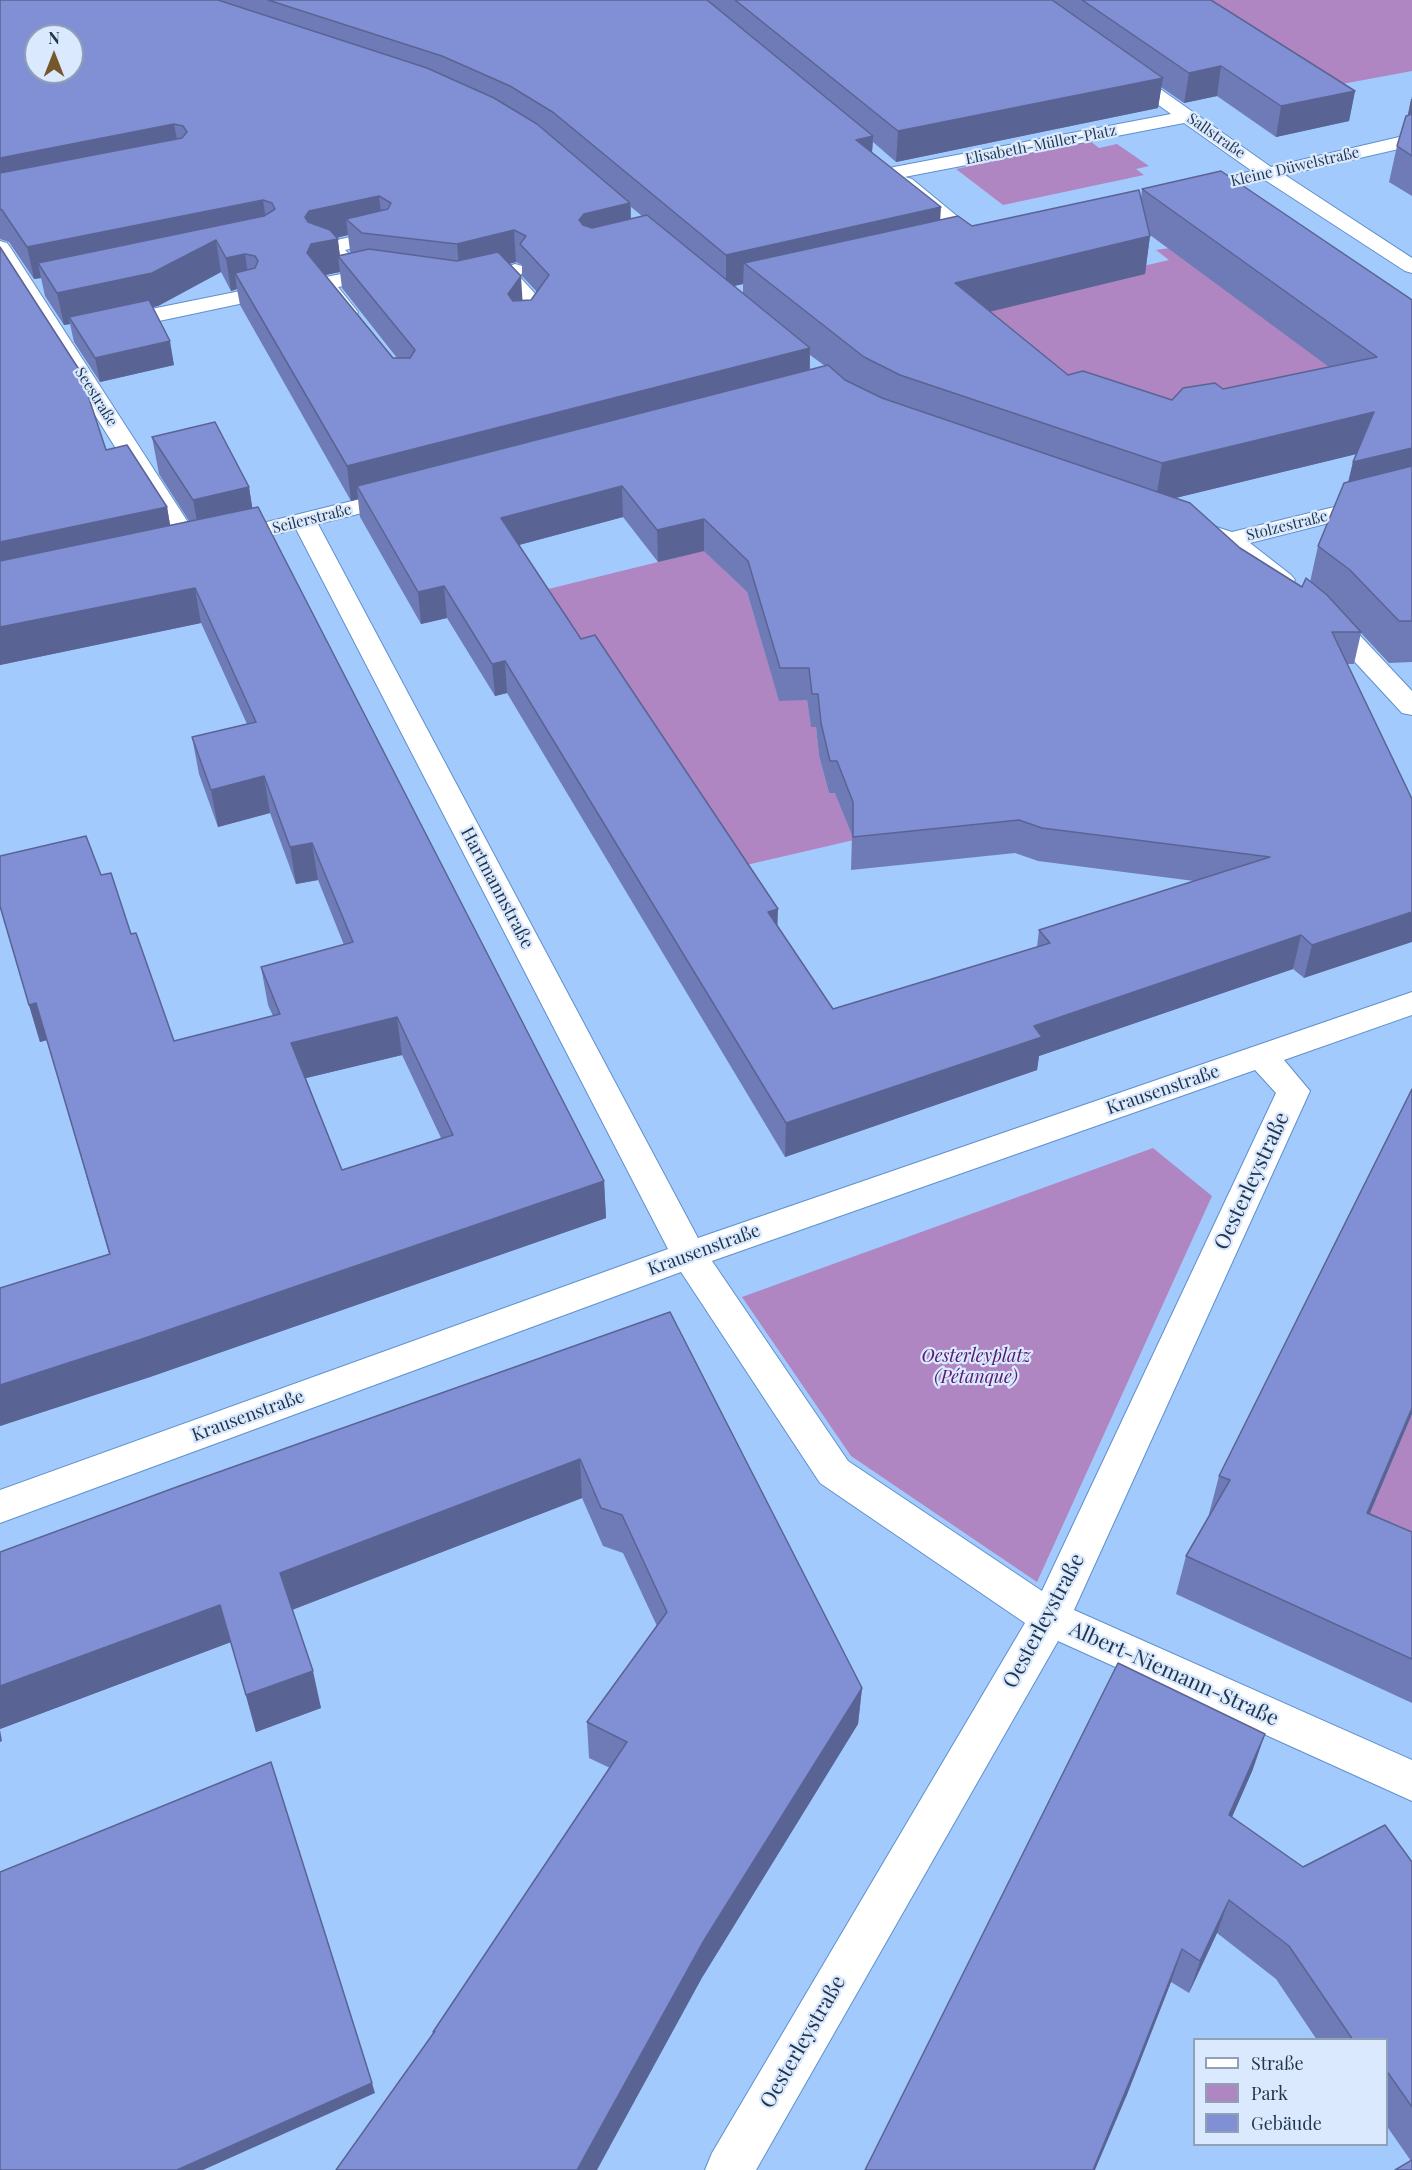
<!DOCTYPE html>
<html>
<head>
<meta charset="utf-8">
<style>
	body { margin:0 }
	#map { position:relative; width:1412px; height:2170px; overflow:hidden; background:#a2cafd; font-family:"Playfair Display",serif }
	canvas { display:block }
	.legend { position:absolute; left:1193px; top:2038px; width:195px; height:108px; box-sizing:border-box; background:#dae9fd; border:2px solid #8fa1b7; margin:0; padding:8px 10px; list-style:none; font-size:18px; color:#1f344d }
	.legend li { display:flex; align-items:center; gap:12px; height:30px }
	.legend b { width:30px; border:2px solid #8fa1b7 }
	.north { position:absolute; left:24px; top:24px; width:60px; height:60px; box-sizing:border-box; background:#dae9fd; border:2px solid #8fa1b7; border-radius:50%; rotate:0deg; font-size:16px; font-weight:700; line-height:24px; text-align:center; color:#1f344d }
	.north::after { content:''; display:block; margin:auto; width:21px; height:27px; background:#75572c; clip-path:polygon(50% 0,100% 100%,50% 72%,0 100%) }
</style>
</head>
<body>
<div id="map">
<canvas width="1412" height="2170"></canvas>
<ul class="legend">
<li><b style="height:8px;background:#fff"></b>Straße</li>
<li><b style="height:16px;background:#af86c2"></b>Park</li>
<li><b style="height:16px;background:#818fd4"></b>Gebäude</li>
</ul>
<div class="north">N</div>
</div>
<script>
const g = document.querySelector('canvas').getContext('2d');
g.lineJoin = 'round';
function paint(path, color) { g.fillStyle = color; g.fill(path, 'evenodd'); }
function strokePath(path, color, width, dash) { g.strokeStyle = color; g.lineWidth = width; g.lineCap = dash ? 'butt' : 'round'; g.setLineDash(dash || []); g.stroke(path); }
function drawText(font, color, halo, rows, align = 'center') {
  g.font = font + ' "Playfair Display",serif'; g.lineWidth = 4.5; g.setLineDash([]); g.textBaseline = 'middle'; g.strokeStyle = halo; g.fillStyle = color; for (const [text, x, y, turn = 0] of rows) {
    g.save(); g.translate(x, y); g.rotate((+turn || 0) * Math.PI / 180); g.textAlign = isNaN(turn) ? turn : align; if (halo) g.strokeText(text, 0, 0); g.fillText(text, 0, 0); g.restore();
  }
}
const green = new Path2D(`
	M 1161,0 L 1412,0 L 1412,71 L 1299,92 Z
	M 1090,141 L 1099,148 L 1117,144 L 1149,166 L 1136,169 L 1144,175 L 1003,205 L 956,169 Z
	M 1184,246 L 1362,386 L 1231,430 L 902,321 L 1035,300 L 1132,277 L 1126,270 L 1169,260 L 1156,250 Z
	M 723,546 L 725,571 L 747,592 L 779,700 L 807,700 L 811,726 L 816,727 L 819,756 L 829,793 L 872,794 L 854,840 L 729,869 L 532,593 Z
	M 1153,1148 L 1212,1196 L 1037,1582 L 851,1456 L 742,1297 Z
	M 1412,1414 L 1412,1577 L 1354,1551 Z`);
const minor = new Path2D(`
	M 1123,66 L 1129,67 L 1271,167 L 1412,134 L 1412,146 L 1285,175 L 1412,258 L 1412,273 L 1405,271 L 1265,180 L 1191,197 L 1184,195 L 1181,191 L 1184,187 L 1252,171 L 1184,123 L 894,179 L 887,177 L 884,173 L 887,169 L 894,167 L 1171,114 L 1117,75 L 1114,71 L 1117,67 Z
	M 905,177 L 912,179 L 980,235 L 983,239 L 980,243 L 966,243 L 898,187 L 895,183 L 898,179 Z
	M 382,230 L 389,232 L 392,236 L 389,240 L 345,250 L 371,276 L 368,281 L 338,287 L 358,312 L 355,317 L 339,317 L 313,284 L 316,279 L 346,273 L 335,260 L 314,253 L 311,249 L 314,245 Z
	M 0,241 L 7,243 L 10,247 L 204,547 L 200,552 L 191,555 L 182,552 L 178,547 L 0,264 Z
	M 515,264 L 522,266 L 526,270 L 519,276 L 548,308 L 531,332 L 515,332 L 512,327 L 526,309 L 495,275 L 498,270 Z
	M 250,289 L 258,290 L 261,295 L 258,300 L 112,331 L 104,329 L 101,324 L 104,319 L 112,317 Z
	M 1412,488 L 1412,502 L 1250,543 L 1291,575 L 1295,580 L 1291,585 L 1282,588 L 1273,585 L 1222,545 L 1179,530 L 1176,525 L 1179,520 L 1188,518 L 1232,532 Z
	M 401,489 L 410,491 L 413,496 L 410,501 L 318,524 L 698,1238 L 1412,992 L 1412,1015 L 1284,1060 L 1310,1091 L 1074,1610 L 1412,1760 L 1412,1801 L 1058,1641 L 756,2170 L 705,2170 L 712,2153 L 1025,1623 L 820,1483 L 681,1272 L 0,1523 L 0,1490 L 668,1249 L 296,529 L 227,547 L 218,544 L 214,539 L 218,534 ZM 1255,1070 L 1276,1093 L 1042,1591 L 848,1461 L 712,1261 Z
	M 1327,608 L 1336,610 L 1412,691 L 1412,715 L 1402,713 L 1318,622 L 1314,616 L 1318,610 Z`);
const wall = new Path2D(`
	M 0,0 L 1211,0 L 1355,91 L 1349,121 L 1276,137 L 1217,96 L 1184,103 L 1161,87 L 1158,108 L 896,162 L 873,142 L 872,152 L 940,220 L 972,226 L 1141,199 L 1142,189 L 1412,300 L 1412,662 L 1389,663 L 1361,633 L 1354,664 L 1347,664 L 1412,799 L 1304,978 L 1293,969 L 1039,1056 L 1037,1070 L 785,1157 L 507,693 L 495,696 L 447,618 L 421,624 L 360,517 L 358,499 L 351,501 L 240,305 L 237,289 L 231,291 L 221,272 L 158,306 L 153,307 L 174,365 L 100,382 L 74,342 L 70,324 L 64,325 L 45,296 L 41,278 L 34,279 L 9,242 L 0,239 ZM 631,207 L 642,216 L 631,219 ZM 348,235 L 350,251 L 351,253 L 340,255 L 337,238 ZM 1150,235 L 1329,367 L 1172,400 L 1068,375 L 990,311 L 1145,274 ZM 516,262 L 522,265 L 522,276 L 537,292 L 531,300 L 523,301 L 509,264 ZM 340,272 L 342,288 L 397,358 L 393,358 L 325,275 ZM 743,284 L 743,294 L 733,286 ZM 810,355 L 825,366 L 810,370 ZM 1356,454 L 1353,462 L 1348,482 L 1318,546 L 1310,582 L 1302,587 L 1240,548 L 1175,498 ZM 623,517 L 658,562 L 704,551 L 747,592 L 779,701 L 807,700 L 811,727 L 816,727 L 819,756 L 829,793 L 835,793 L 852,835 L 851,870 L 1015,853 L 1038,861 L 1194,881 L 1039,930 L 1037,947 L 833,1009 L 581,639 L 519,545 Z
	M 1412,96 L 1412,196 L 1389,182 L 1397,146 L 1408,116 Z
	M 0,247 L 106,450 L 167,507 L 170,525 L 189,521 L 159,474 L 152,437 L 249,487 L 252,508 L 604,1181 L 606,1218 L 150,1377 L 0,1426 L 0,1288 L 109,1254 L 47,1040 L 40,1042 L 0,907 L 101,875 L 131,934 L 174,1041 L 273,1016 L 268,1005 L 261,967 L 344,945 L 318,880 L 296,884 L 270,813 L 218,827 L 199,774 L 192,737 L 247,724 L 201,623 L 0,665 ZM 402,1055 L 441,1138 L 342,1170 L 306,1078 Z
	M 670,1312 L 862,1688 L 858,1724 L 703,1976 L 433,2034 L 610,1768 L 589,1758 L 587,1722 L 657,1626 L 623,1553 L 603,1546 L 582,1498 L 292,1610 L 321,1708 L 256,1732 L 231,1642 L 0,1729 L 0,1552 Z
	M 1412,1414 L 1370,1513 L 1412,1532 L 1412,1703 L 1176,1594 L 1186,1556 L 1210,1515 L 1209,1514 L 1219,1476 Z
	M 1253,1769 L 1232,1817 L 1303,1867 L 1412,1862 L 1412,2170 L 1411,2161 L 1386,2125 L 1386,2040 L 1317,2040 L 1276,1979 L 1217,1933 L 1189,1993 L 1171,1982 L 1126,2097 L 865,2170 Z`);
const shadedWall = new Path2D(`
	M 1221,66 L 1217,96 L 1184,103 L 1189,73 Z
	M 1163,78 L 1158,108 L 896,162 L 898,131 Z
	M 1355,91 L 1349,121 L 1276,137 L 1281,106 Z
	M 1411,99 L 1412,99 L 1412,132 L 1404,134 Z
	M 174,124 L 180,155 L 0,190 L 0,158 Z
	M 873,136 L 871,167 L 856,140 Z
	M 379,196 L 383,228 L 346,219 L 348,235 L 314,243 L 338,239 L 340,258 L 338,256 L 340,272 L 316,277 L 307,253 L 305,217 L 309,211 Z
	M 263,200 L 268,232 L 216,240 L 221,272 L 158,306 L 73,324 L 69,317 L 70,324 L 64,325 L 57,293 L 38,263 L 41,278 L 34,279 L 27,247 Z
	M 630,203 L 631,235 L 581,252 L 579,220 L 584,214 Z
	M 941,207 L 939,239 L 744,263 L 743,284 L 726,288 L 726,255 Z
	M 514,230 L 516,262 L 460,277 L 457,244 Z
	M 1150,236 L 1145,274 L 952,321 L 955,283 Z
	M 245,254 L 250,287 L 235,273 L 237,289 L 231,291 L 226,258 Z
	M 521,276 L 523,309 L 510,327 L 508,294 Z
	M 170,341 L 174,365 L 100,382 L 95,358 Z
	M 810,348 L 809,382 L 357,486 L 358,499 L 351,501 L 347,466 Z
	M 1374,412 L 1365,452 L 1155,503 L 1162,463 Z
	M 1412,448 L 1412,484 L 1344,502 L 1353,462 Z
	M 622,486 L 623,517 L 504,549 L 501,518 Z
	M 249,487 L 255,524 L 200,537 L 193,500 Z
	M 167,507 L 173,542 L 0,579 L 0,542 Z
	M 704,519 L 704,551 L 658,562 L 657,530 Z
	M 444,586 L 447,618 L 421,624 L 418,592 Z
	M 195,588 L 201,623 L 0,665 L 0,627 Z
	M 505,661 L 507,693 L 495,696 L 492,664 Z
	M 264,776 L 270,813 L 218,827 L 211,790 Z
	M 312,843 L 318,880 L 296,884 L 290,847 Z
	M 778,909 L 777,942 L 768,912 Z
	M 1412,912 L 1412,942 L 1304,978 L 1312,945 Z
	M 1301,935 L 1293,969 L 1039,1056 L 1037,1070 L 785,1157 L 786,1123 L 1034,1026 Z
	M 36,1003 L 47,1040 L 40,1042 L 29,1005 Z
	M 397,1017 L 402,1055 L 298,1080 L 291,1043 Z
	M 604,1181 L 606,1218 L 150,1377 L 0,1426 L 0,1385 Z
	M 1412,1408 L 1412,1414 L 1354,1551 L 1367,1513 Z
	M 580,1459 L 582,1498 L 289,1611 L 280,1573 Z
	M 220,1605 L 231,1642 L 0,1729 L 0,1686 Z
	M 313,1671 L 321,1708 L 256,1732 L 246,1695 Z
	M 862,1688 L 858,1724 L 703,1976 L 597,2170 L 577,2170 L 703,1942 Z
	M 0,1730 L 2,1741 L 0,1742 Z
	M 1265,1734 L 1253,1769 L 1218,1849 L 1229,1815 Z
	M 1229,1900 L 1217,1933 L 1189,1993 L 1200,1961 Z
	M 1182,1949 L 1171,1982 L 1126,2097 L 1095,2170 L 1093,2170 Z
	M 372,2083 L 375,2093 L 203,2170 L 177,2170 Z`);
const building = new Path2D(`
	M 0,0 L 218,0 L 427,68 L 494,98 L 537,124 L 630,203 L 584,214 L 579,220 L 583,225 L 592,228 L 647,215 L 810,348 L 347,466 L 235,273 L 255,268 L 258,261 L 255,256 L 245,254 L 226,258 L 216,240 L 152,273 L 57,293 L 38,263 L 264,216 L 275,209 L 272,203 L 263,200 L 27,247 L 2,210 L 0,209 L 0,173 L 182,138 L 187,132 L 183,126 L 174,124 L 0,158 ZM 36,36 L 72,36 L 72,72 L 36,72 ZM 379,196 L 391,203 L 388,209 L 346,219 L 362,233 L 457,244 L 514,230 L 526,236 L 520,244 L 549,275 L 531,300 L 513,301 L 508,294 L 521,276 L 498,252 L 457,261 L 369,249 L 338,256 L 415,350 L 410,358 L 393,358 L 307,253 L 311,244 L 338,239 L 330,230 L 308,222 L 305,217 L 309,211 Z
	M 268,0 L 707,0 L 873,136 L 856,140 L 941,207 L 726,255 L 554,113 L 510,86 L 442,56 Z
	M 735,0 L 1052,0 L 1163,78 L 898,131 Z
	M 1082,0 L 1211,0 L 1355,91 L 1281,106 L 1221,66 L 1189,73 Z
	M 1412,114 L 1412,156 L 1397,146 L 1406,116 Z
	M 1221,171 L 1412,300 L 1412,448 L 1353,462 L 1374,412 L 1162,463 L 900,375 L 864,357 L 744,263 L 958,216 L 972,226 L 1139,190 L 1150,236 L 955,283 L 1068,375 L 1083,371 L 1172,400 L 1183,388 L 1215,383 L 1223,389 L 1377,357 L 1142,189 Z
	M 0,247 L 80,371 L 106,450 L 127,445 L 167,507 L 0,542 Z
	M 149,300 L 170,341 L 95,358 L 69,317 Z
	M 828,365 L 845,380 L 882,398 L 1190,503 L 1240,548 L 1302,587 L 1306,578 L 1327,595 L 1361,632 L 1332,632 L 1412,799 L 1412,912 L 1312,945 L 1301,935 L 1034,1026 L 1042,1037 L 786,1123 L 505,661 L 492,664 L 444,586 L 418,592 L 357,486 ZM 622,486 L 657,530 L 704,519 L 748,561 L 780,668 L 809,668 L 812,694 L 818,694 L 821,723 L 830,761 L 837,761 L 853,802 L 853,837 L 1019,820 L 1042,828 L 1270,857 L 1039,930 L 1050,943 L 833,1009 L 768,912 L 778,909 L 595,635 L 581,639 L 501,518 Z
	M 215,422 L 249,487 L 193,500 L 152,437 Z
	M 1412,466 L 1412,621 L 1399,621 L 1350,570 L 1318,546 L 1344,483 Z
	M 258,507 L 604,1181 L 139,1340 L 0,1385 L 0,1288 L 110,1254 L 36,1003 L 29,1005 L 0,906 L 0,856 L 86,836 L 101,875 L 111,873 L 131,934 L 136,933 L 174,1041 L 280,1014 L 261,967 L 353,942 L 312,843 L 290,847 L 264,776 L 211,790 L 192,737 L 256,722 L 195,588 L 0,627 L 0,561 ZM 397,1017 L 453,1135 L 342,1170 L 291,1043 Z
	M 1412,1089 L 1412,1408 L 1367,1513 L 1412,1532 L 1412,1659 L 1186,1556 L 1230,1480 L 1219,1476 Z
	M 670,1312 L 862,1688 L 703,1942 L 577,2170 L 336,2170 L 435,2031 L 433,2032 L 627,1742 L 587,1722 L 667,1612 L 622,1515 L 601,1508 L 580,1459 L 280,1573 L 313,1671 L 246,1695 L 220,1605 L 0,1686 L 0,1552 L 182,1485 Z
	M 1118,1663 L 1265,1734 L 1229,1815 L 1303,1867 L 1385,1825 L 1412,1862 L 1412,2107 L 1386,2070 L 1386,2040 L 1353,2040 L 1289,1946 L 1229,1900 L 1200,1961 L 1182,1949 L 1136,2066 L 1093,2170 L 865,2170 Z
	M 271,1762 L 372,2083 L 177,2170 L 0,2170 L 0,1872 Z
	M 1412,2160 L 1412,2170 L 1395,2170 Z`);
const farStreetnames = [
	["Sallstraße",1216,136,35],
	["Elisabeth-Müller-Platz",1041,145,-11],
	["Kleine Düwelstraße",1295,167,-13],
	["Seestraße",96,397,58],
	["Seilerstraße",312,519,-14],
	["Stolzestraße",1287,526,-14]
];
const streetNames = [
	["Hartmannstraße",497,888,62],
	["Krausenstraße",1163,1090,-19],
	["Krausenstraße",704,1250,-20],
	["Krausenstraße",248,1416,-20]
];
const parkNames = [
	["Oesterleyplatz",976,1356],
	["(Pétanque)",976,1377]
];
const nearStreetnames = [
	["Oesterleystraße",1252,1181,-65],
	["Oesterleystraße",1044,1621,-62],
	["Albert-Niemann-Straße",1174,1674,24],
	["Oesterleystraße",803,2042,-60]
];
paint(green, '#af86c2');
strokePath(minor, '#5f90cc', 2);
paint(minor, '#fff');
paint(wall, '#6f7bb6');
paint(shadedWall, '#5a6494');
paint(building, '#818fd4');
strokePath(building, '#5a6494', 1.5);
drawText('15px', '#1f344d', '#dae9fd', farStreetnames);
drawText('18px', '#1f344d', '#dae9fd', streetNames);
drawText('italic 18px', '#581571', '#dae9fd', parkNames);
drawText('21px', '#1f344d', '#dae9fd', nearStreetnames);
</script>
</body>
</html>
